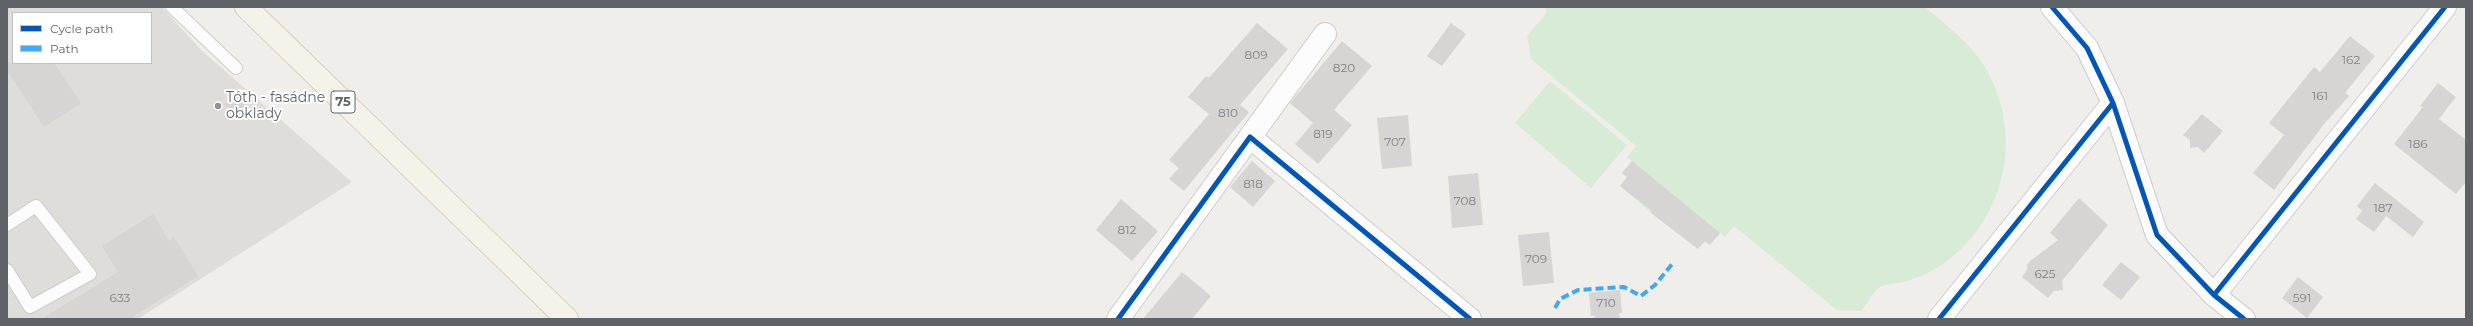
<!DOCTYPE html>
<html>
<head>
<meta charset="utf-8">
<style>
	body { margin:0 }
	#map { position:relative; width:2473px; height:326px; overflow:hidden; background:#efeeea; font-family:Montserrat,sans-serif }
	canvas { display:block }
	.frame { position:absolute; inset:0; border:8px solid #5f6368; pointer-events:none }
	.legend { position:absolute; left:12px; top:12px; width:140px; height:52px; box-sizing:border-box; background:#fff; border:1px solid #bfc1c3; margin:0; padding:5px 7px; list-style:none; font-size:12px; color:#5f6368 }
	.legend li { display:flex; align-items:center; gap:8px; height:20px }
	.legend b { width:20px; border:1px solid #bfc1c3 }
</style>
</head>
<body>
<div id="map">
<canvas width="2473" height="326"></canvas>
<div class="frame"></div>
<ul class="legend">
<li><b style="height:5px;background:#0057b8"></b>Cycle path</li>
<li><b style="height:5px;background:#3fa9f5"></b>Path</li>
</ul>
</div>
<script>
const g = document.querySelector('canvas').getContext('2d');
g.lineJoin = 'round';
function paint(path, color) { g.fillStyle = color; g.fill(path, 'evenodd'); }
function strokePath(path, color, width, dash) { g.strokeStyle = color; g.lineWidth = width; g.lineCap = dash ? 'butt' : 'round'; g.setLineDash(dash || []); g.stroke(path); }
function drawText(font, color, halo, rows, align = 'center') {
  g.font = font + ' Montserrat,sans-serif'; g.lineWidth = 4; g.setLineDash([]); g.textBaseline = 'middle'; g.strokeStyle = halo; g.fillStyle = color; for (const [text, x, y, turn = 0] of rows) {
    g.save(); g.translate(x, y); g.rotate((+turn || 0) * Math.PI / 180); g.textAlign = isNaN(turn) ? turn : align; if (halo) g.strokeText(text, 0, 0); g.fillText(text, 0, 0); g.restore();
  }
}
const industrial = new Path2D(`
	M 7,7 L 162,7 L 201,50 L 352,182 L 138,319 L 7,319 ZM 13,13 L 151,13 L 151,63 L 13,63 Z`);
const green = new Path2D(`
	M 1546,7 L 1925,7 C 1946,25 1972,44 1986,69 C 2023,133 2007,216 1947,261 C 1937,269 1919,278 1907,281 C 1899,283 1887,283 1880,287 C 1873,292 1867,304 1861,311 L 1837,310 L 1734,226 L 1725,237 L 1720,233 L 1710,245 L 1666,225 L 1620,186 L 1627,177 L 1622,173 L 1632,161 L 1627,157 L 1636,146 L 1531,59 L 1527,36 L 1546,14 Z
	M 1550,81 L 1627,145 L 1591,188 L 1515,123 Z`);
const building = new Path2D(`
	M 1257,23 L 1288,49 L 1240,105 L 1249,112 L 1184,191 L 1169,179 L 1179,168 L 1169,160 L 1209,114 L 1188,97 L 1206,76 L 1209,78 Z
	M 1451,23 L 1466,34 L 1442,66 L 1427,56 Z
	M 2350,36 L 2375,56 L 2345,93 L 2349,96 L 2325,123 L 2274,190 L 2253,173 L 2284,135 L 2269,123 L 2314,67 L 2320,72 Z
	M 1342,41 L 1372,66 L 1334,110 L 1352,125 L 1318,164 L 1295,144 L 1313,123 L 1290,103 Z
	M 7,63 L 54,63 L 81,103 L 44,127 L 7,71 Z
	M 2438,83 L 2456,97 L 2439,119 L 2466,140 L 2466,182 L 2456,194 L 2394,144 L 2423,107 L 2420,106 Z
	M 238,91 L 249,102 L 236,115 L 225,104 Z
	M 2202,114 L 2223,131 L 2204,153 L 2198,147 L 2190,148 L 2190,140 L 2183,135 Z
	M 1408,115 L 1412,166 L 1382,169 L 1377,118 Z
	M 1252,161 L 1275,181 L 1253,207 L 1230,187 Z
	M 1632,161 L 1720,233 L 1710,245 L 1705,241 L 1698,249 L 1651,213 L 1652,211 L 1620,186 L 1627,177 L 1622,173 Z
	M 1478,173 L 1483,225 L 1452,228 L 1448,176 Z
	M 2375,183 L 2424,222 L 2413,237 L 2386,216 L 2374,232 L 2356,219 L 2362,211 L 2357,206 Z
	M 2079,198 L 2108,225 L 2062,281 L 2063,290 L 2054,291 L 2048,298 L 2022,277 L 2027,270 L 2027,265 L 2030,261 L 2058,240 L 2050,233 Z
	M 1121,199 L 1158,231 L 1132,261 L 1096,230 Z
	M 153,214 L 169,241 L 174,237 L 198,276 L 129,319 L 41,319 L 118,272 L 102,246 Z
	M 1549,232 L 1554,283 L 1523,286 L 1518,235 Z
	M 2121,262 L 2140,277 L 2121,300 L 2102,285 Z
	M 1182,272 L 1211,296 L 1192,319 L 1143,319 Z
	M 2298,277 L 2323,297 L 2307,318 L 2282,298 Z
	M 1620,290 L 1622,313 L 1619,313 L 1620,319 L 1595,319 L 1594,315 L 1591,316 L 1589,293 Z`);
const lane = new Path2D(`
	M 172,7 L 236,68
	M 7,225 L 36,206 L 90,274 L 30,307 L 7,270`);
const street = new Path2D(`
	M 1250,137 L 1325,34
	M 2214,295 L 2445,7
	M 1118,319 L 1250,137 L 1470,319
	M 1939,319 L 2113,103`);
const secondary = new Path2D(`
	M 2052,7 L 2087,48 L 2113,103 L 2157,235 L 2214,295 L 2244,319`);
const primary = new Path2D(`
	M 246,7 L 567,319`);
const quiet = new Path2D(`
	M 1555,308 L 1560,299 L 1578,290 L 1624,287 L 1641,296 L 1655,285 L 1673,263`);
const cycleway = new Path2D(`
	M 2052,7 L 2087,48 L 2113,103 L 2157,235 L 2214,295 L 2244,319
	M 2214,295 L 2445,7
	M 1118,319 L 1250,137 L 1470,319
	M 1939,319 L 2113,103`);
const markers = [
	[218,106,4,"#919496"]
];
const numberNames = [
	["809",1256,55],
	["162",2351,60],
	["820",1344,68],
	["161",2320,96],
	["810",1228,113],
	["819",1323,134],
	["707",1395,142],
	["186",2418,144],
	["818",1253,184],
	["708",1465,201],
	["187",2383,208],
	["812",1127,230],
	["709",1536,259],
	["625",2045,274],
	["633",120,298],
	["591",2302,298],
	["710",1606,303]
];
const shields = [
	[343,102,24]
];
const shieldNames = [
	["75",343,102]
];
const poiNames = [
	["Tóth - fasádne",226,98],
	["obklady",226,114]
];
paint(industrial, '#dfddda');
paint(green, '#d8ebd6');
paint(building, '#d6d5d3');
strokePath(lane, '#cbcccc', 14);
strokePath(street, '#cbcccc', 24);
strokePath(secondary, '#cacacb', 24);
strokePath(primary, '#d7ceb8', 24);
strokePath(lane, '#fdfcfc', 12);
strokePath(street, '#fdfcfc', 22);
strokePath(secondary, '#fdfcfc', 22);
strokePath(primary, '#f4f2e9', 22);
strokePath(quiet, '#3fa9f5', 4, [8, 4]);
strokePath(cycleway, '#0057b8', 5);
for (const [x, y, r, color] of markers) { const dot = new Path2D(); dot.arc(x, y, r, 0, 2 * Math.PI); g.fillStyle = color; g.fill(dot); strokePath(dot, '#fff', 1.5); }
drawText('12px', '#7e8184', null, numberNames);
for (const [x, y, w] of shields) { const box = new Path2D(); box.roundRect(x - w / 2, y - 11, w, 22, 3); g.fillStyle = '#fff'; g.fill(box); strokePath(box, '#5f6368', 1); }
drawText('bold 13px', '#5f6368', null, shieldNames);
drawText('14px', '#5f6368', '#fff', poiNames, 'left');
</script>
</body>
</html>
